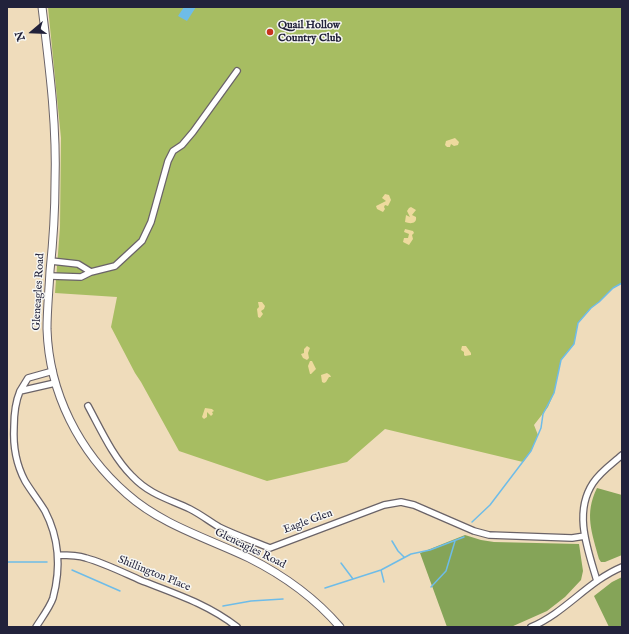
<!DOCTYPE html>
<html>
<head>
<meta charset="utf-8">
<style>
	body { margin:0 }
	#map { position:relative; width:629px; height:634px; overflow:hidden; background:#efdcbb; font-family:"IM FELL English",serif }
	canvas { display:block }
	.frame { position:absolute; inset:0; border:8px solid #22223b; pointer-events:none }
	.north { position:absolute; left:12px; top:12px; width:40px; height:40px; -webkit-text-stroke:3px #f6f6f2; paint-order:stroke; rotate:251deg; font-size:11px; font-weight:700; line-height:16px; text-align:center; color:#22223b }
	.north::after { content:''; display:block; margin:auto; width:14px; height:18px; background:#22223b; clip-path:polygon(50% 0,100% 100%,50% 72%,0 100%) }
</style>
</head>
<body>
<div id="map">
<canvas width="629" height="634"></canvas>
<div class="frame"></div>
<div class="north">N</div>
</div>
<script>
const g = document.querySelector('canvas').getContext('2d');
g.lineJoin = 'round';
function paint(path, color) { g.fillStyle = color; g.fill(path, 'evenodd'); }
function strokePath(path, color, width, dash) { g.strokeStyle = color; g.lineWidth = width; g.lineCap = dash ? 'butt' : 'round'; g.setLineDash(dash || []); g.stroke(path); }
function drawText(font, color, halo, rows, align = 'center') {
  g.font = font + ' "IM FELL English",serif'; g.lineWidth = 3; g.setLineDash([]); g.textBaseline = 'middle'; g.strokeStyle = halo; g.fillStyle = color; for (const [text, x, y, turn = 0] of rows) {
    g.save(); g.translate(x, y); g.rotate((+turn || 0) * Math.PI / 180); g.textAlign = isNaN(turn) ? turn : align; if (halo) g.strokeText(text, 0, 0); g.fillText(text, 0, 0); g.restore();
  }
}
const green = new Path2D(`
	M 48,7 L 622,7 L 622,283 L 613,288 L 599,302 L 591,308 L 578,323 L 574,344 L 561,360 L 554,393 L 548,407 L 534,425 L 538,435 L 531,451 L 523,462 L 385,429 L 347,462 L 267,481 L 179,451 L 141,382 L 135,373 L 111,327 L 117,297 L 55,293 L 60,227 L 61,138 Z`);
const forest = new Path2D(`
	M 597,488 L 622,495 L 622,555 L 605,562 L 601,562 L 599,559 C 592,533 584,514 597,488 Z
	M 465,535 L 481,540 L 494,542 L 579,544 L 583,571 L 581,580 L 565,597 L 547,611 L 511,627 L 447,627 L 420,553 Z
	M 622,577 L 622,627 L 609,627 L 594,596 L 612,582 Z`);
const sand = new Path2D(`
	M 455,138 L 459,142 L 458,145 L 454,146 L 451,144 L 450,147 L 447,147 L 445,145 L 446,141 Z
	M 385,194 L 389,195 L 391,200 L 388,206 L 385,205 L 384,207 L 385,209 L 383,212 L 377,209 L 376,206 L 386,201 L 382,198 Z
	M 411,207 L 416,210 L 412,215 L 416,217 C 417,224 410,224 405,222 L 406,215 L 410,217 L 407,211 L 409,208 Z
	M 405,229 L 413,231 L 414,233 L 412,235 L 413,239 L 409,245 L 403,242 L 404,238 L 408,238 L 409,234 L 404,232 Z
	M 258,302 L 262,302 L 265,306 L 264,309 L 261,311 L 263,314 L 260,318 L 258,317 L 257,309 L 259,307 Z
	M 307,346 L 310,348 L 308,353 L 309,358 L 307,360 L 303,358 L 301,354 L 304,353 L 304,349 Z
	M 462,346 L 466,346 L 471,353 L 471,355 L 465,356 L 464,355 L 464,352 L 461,350 Z
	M 310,361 L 312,361 L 316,369 L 311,374 L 310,374 L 308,366 Z
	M 327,373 L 330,375 L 331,377 L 329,377 L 326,382 L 324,383 L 322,382 L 321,375 Z
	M 205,408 L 212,409 L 214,411 L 212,412 L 213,414 L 211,416 L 207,412 L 207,417 L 204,419 L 202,417 Z`);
const water = new Path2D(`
	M 184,7 L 196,7 L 187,21 L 178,16 Z`);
const stream = new Path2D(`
	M 472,522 L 490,505 L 531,451 L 541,428 L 543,414 L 554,393 L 561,360 L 574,344 L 578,323 L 591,308 L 599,302 L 613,288 L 622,283
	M 392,541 L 398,551 L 404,557
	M 7,562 L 47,562
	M 341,563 L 353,579
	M 72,570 L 120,591
	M 381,570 L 384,582
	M 431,587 L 446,571 L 455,541
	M 325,588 L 381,570 L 411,554 L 430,550 L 464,537
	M 223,606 L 251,601 L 283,599`);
const minor = new Path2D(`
	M 91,272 L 115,266 L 142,241 L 151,222 L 168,161 L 173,151 L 182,145 L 193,132 L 237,71
	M 50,276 L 81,277 L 91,272 L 78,264 L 51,261
	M 53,371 L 28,378 L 20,391 L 55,383
	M 20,391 C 15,403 14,414 14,427 C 13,445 16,464 25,481 C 31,491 39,501 45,511 C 59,538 61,568 53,598 C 50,607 41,619 36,627
	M 88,406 C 101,430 113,457 132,476 C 150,495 169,499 190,509 C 200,514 209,521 219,527 C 235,535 253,541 270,548 L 384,505 L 401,502 L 414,505 L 474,531 L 489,535 L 572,538 L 585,536
	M 58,555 C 67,555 77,555 86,558 C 104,563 122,572 140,580 C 173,593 208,604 237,627
	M 597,581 C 588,550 573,513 593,483 C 601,471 612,464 622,455
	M 531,627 C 565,613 588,581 622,567`);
const tertiary = new Path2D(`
	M 42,7 C 49,65 57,124 55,183 C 55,213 53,242 50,271 C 49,291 47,310 47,329 C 49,393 79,452 127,494 C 162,525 207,538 249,558 C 283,575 315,598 340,627`);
const markers = [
	[270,32,4,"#c8321e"]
];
const poiNames = [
	["Quail Hollow",278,26],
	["Country Club",278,39]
];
const streetNames = [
	["Gleneagles Road",39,292,-87],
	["Eagle Glen",308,522,-20],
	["Gleneagles Road",250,549,26],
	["Shillington Place",154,574,22]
];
paint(green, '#a7bd62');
paint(forest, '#85a458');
paint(sand, '#eeda9e');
paint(water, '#6ebce8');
strokePath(stream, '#6ebce8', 1.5);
strokePath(minor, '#6a6368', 8);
strokePath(tertiary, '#6a6368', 9);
strokePath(minor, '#fff', 5.5);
strokePath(tertiary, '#fff', 7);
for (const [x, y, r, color] of markers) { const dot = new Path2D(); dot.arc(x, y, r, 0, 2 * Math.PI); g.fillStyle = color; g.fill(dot); strokePath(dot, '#f6f6f2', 1.5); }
drawText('bold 11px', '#22223b', '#f6f6f2', poiNames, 'left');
drawText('11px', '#22223b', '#f6f6f2', streetNames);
</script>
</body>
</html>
